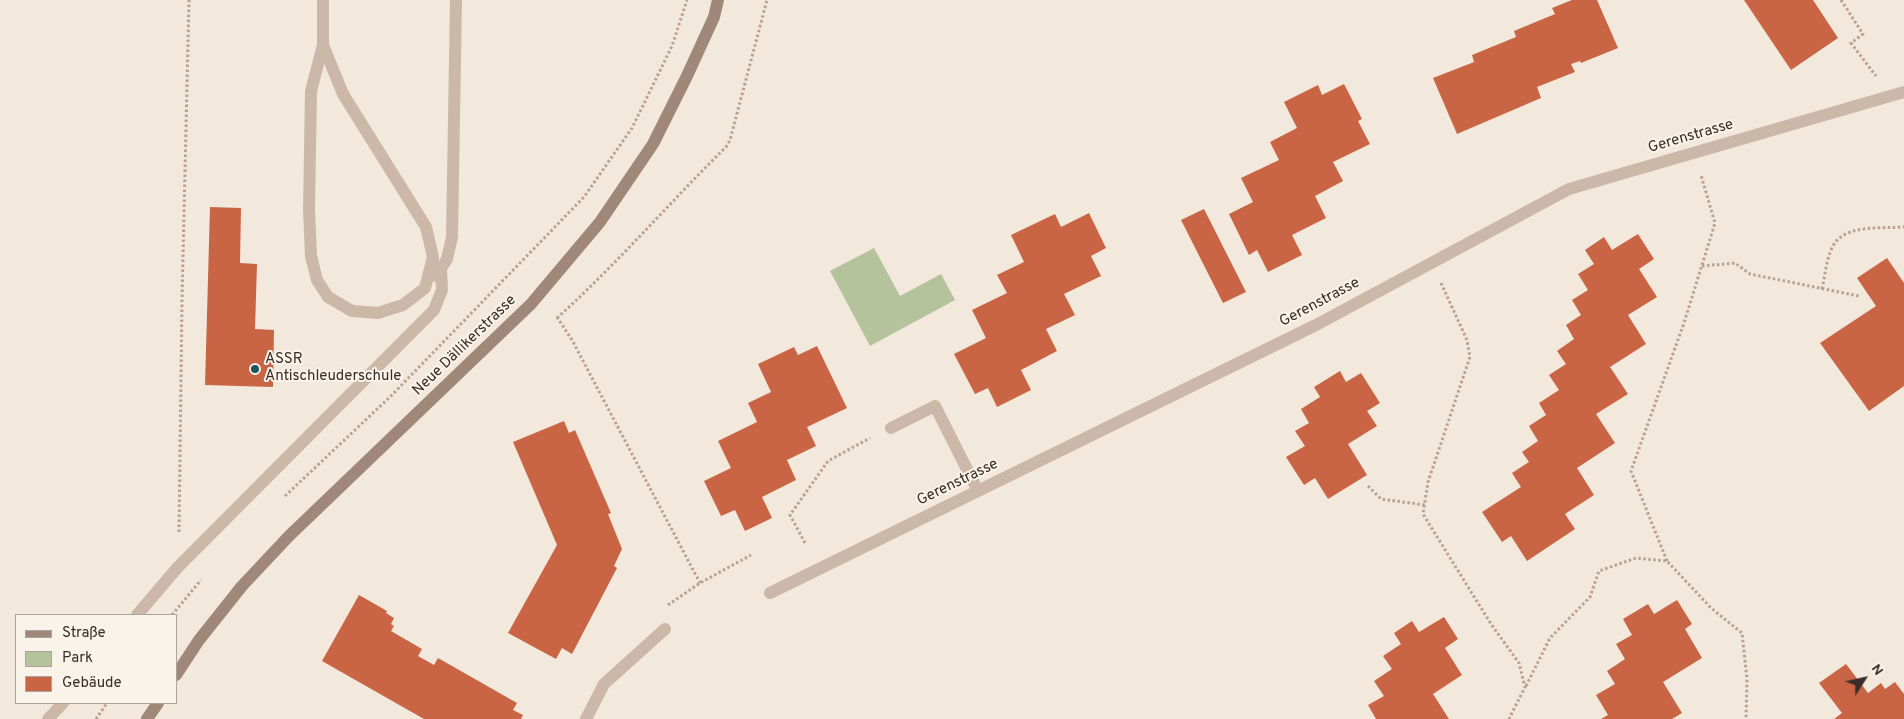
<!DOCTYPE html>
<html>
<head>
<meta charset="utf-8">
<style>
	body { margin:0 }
	#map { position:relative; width:1904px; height:719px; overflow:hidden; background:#f3e8dc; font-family:Overpass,sans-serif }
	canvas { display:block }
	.legend { position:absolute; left:15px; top:614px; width:162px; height:90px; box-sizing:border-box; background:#faf3e9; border:1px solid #aca49c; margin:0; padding:6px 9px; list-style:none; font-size:15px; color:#382d28 }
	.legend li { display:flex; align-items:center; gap:10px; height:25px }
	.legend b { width:25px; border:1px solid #aca49c }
	.north { position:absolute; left:1839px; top:654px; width:50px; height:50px; -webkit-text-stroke:4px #faf3e9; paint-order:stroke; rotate:55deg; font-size:14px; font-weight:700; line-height:20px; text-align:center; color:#382d28 }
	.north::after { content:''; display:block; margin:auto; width:18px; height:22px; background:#382d28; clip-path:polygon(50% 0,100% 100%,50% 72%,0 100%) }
</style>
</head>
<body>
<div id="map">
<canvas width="1904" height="719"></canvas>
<ul class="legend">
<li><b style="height:6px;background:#9f8779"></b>Straße</li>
<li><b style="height:14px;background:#b5c39c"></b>Park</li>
<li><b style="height:14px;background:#c96544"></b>Gebäude</li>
</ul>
<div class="north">N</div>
</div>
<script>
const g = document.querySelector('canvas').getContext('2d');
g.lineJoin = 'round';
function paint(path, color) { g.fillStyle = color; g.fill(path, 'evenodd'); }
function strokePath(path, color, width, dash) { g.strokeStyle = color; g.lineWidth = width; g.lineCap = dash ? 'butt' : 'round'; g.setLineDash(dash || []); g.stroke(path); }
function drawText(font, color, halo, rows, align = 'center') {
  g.font = font + ' Overpass,sans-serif'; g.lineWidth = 4; g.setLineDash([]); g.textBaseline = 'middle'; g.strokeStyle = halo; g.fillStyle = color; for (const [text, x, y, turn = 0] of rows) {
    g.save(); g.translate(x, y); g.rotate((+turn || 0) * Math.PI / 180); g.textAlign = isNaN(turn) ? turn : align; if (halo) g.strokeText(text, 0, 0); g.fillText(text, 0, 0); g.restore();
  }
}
const green = new Path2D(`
	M 874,248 L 900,296 L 941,274 L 955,300 L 870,346 L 830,271 Z`);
const building = new Path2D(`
	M 1572,0 L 1597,0 L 1618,48 L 1581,63 L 1580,61 L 1571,64 L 1575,72 L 1537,87 L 1541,98 L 1457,134 L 1433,78 L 1474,62 L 1472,55 L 1516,37 L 1514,31 L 1555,14 L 1552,8 Z
	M 1744,0 L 1813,0 L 1838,38 L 1791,70 Z
	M 1344,84 L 1362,119 L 1358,121 L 1370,144 L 1333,162 L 1343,181 L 1315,196 L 1326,218 L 1292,235 L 1302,255 L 1268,272 L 1257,250 L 1249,255 L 1229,214 L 1253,202 L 1241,178 L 1279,160 L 1270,142 L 1297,128 L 1284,102 L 1318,85 L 1322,95 Z
	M 210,207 L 241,208 L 240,263 L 257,264 L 255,329 L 274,330 L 273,387 L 205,385 Z
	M 1204,209 L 1246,292 L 1223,303 L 1181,220 Z
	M 1089,213 L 1106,248 L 1091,256 L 1101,276 L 1064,294 L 1075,315 L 1046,329 L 1057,351 L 1021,370 L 1031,390 L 997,407 L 988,388 L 975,394 L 954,354 L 986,338 L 972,310 L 1007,293 L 997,275 L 1024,262 L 1011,235 L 1055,214 L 1061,227 Z
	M 1638,234 L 1654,259 L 1639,269 L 1657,297 L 1628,315 L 1646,344 L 1610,367 L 1628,394 L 1596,414 L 1615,443 L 1577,468 L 1594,495 L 1565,514 L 1575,529 L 1527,561 L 1511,536 L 1502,542 L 1482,512 L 1521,487 L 1512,473 L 1529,462 L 1522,452 L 1538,441 L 1529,426 L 1546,415 L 1539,403 L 1559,390 L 1549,375 L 1566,364 L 1557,351 L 1574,339 L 1566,325 L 1581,315 L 1572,300 L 1588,290 L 1578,274 L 1594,264 L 1585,250 L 1604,237 L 1612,250 Z
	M 1887,258 L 1904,283 L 1904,386 L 1869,411 L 1820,343 L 1876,306 L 1857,278 Z
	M 817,346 L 847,408 L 807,427 L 816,446 L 787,460 L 796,480 L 762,497 L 772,518 L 745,531 L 735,510 L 721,516 L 704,481 L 731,468 L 718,441 L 757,422 L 748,403 L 771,392 L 758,364 L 794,347 L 798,355 Z
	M 1340,371 L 1346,382 L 1361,373 L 1380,403 L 1367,411 L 1377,426 L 1348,444 L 1367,475 L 1328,499 L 1315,478 L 1304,485 L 1286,457 L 1305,446 L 1295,431 L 1309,423 L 1301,409 L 1320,397 L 1314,387 Z
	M 564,421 L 569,433 L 575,430 L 611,513 L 608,514 L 622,549 L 614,566 L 617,568 L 572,654 L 562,648 L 556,659 L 508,633 L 557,545 L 513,442 Z
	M 359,595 L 387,611 L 386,613 L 394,618 L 391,624 L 394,626 L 391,631 L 422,649 L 418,656 L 434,665 L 438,658 L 517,703 L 513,710 L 523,715 L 521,719 L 424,719 L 322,661 Z
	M 1677,600 L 1692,624 L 1685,629 L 1702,658 L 1663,682 L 1682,713 L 1672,719 L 1601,719 L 1608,715 L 1596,695 L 1615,684 L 1607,671 L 1625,659 L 1616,644 L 1632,635 L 1623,619 L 1648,604 L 1654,614 Z
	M 1444,617 L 1458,639 L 1445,648 L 1462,675 L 1433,694 L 1449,719 L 1376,719 L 1368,705 L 1384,696 L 1374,681 L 1392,669 L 1383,656 L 1401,644 L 1394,633 L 1412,621 L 1419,632 Z
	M 1846,664 L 1868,693 L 1881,683 L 1885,689 L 1895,682 L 1904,694 L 1904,719 L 1834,719 L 1842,713 L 1819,683 Z`);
const path = new Path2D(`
	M 1841,0 L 1863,34 L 1851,43 L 1876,76
	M 1702,266 L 1735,263 L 1750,274 L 1859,296
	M 1441,283 L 1467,340 L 1470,357 L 1428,482 L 1423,514 L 1491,624 L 1519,663 L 1525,687 L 1509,719
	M 1822,289 C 1825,276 1826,262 1831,250 C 1841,223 1881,229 1904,227
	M 557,317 L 572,340 L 700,583
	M 557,318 C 617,264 669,203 726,147 L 730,140 L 767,0
	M 1368,486 L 1381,499 L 1425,505
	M 285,496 L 390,397 L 584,197 L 632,128 L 672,46 L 687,0
	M 179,532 L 182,300 L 189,0
	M 805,543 L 790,515 L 828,461 L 870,438
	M 1667,561 L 1631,471 L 1684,323 L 1715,223 L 1701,175
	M 668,605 L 700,583 L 751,555
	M 172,615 L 201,580
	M 1526,686 L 1550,638 L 1590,597 L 1599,571 L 1636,558 L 1667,561 L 1711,608 L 1742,633 L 1747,679 L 1746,719
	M 96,719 L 107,703`);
const lane = new Path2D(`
	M 323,45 L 343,94 L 426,227 L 433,257 L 425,288 L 403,305 L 378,313 L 352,311 L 328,297 L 317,280 L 311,256 L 309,210 L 311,91 L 323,45 L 323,0
	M 436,276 L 447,259 L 452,237 L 456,0
	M 891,428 L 935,406 L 978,491
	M 137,615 L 178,567 L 434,310 L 442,290 L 441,270
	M 48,719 L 63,703`);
const street = new Path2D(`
	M 770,593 L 1316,325 L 1569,189 L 1904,92
	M 586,719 L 604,684 L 665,629`);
const secondary = new Path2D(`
	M 176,675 L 199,640 L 242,586 L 289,536 L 531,304 L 600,222 L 653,144 L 687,76 L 714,17 L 718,0
	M 147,719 L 158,703`);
const markers = [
	[255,369,5,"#1c565b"]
];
const streetNames = [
	["Gerenstrasse",1691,137,-16],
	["Gerenstrasse",1320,303,-28],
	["Neue Dällikerstrasse",465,346,-44],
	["Gerenstrasse",958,483,-26]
];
const poiNames = [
	["ASSR",265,360],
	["Antischleuderschule",265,377]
];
paint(green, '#b5c39c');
paint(building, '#c96544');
strokePath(path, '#b7a292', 3, [2.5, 2.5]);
strokePath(lane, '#ccb8a8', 12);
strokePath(street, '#ccb8a8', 12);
strokePath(secondary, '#9f8779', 12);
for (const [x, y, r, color] of markers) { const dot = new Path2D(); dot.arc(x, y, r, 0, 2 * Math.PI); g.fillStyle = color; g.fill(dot); strokePath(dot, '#faf3e9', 2); }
drawText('15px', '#382d28', '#faf3e9', streetNames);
drawText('15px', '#382d28', '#faf3e9', poiNames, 'left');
</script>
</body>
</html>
